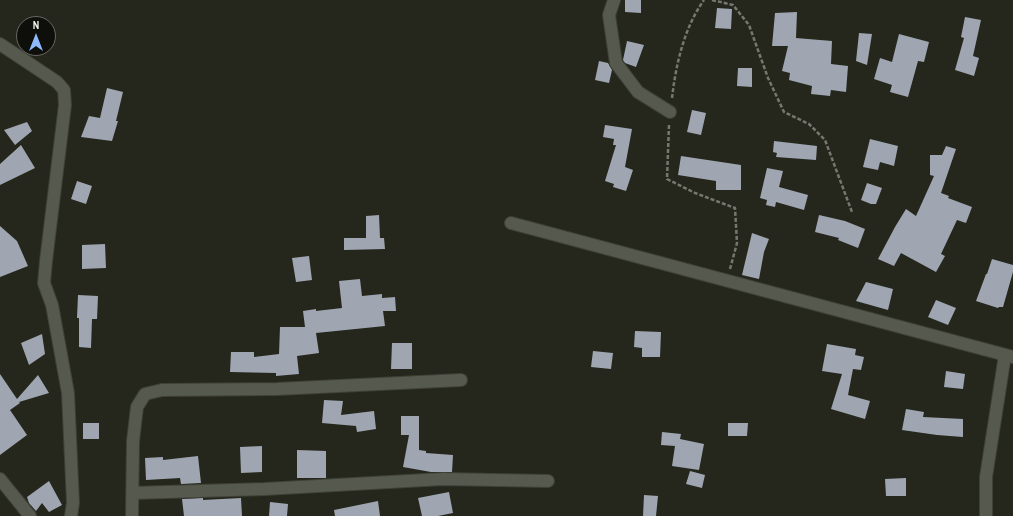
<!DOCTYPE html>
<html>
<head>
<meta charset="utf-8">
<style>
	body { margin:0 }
	#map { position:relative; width:1013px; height:516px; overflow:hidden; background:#25271c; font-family:"Archivo Narrow",sans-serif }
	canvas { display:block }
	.north { position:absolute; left:16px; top:16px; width:40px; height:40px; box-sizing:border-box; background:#0e0f0b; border:1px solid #676863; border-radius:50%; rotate:0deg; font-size:11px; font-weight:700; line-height:16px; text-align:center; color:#eceee7 }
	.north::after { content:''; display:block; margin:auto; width:14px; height:18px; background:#8fb8fd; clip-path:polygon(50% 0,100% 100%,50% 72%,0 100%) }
</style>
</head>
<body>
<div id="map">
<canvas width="1013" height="516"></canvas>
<div class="north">N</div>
</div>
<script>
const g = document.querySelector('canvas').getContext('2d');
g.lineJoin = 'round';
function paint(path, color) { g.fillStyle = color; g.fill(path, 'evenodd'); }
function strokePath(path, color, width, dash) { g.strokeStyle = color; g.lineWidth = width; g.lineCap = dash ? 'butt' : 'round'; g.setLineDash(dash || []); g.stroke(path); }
const building = new Path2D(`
	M 625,0 L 641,0 L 641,13 L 625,12 Z
	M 717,8 L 732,9 L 731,29 L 715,28 Z
	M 797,12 L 796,38 L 832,41 L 831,64 L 848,66 L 846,92 L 831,90 L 830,96 L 811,94 L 812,86 L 789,80 L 790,73 L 782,71 L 788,46 L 772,46 L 775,13 Z
	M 965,17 L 981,20 L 973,56 L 979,58 L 974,76 L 955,70 L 964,38 L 961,37 Z
	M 859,33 L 872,34 L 867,65 L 856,61 Z
	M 899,34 L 929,42 L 924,62 L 918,61 L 908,97 L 890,92 L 892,85 L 874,79 L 880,58 L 892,62 Z
	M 627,41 L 644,45 L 636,67 L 625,63 L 623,60 Z
	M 599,61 L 608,63 L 612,70 L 609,83 L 595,80 Z
	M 738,68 L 752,68 L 752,87 L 737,86 Z
	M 107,88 L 123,92 L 116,121 L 118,121 L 112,141 L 81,137 L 89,116 L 100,118 Z
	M 692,110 L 706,113 L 701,135 L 687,132 Z
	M 27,122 L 32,131 L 15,145 L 4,130 Z
	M 605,125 L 632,129 L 625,167 L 633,170 L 626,191 L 613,187 L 614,184 L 605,181 L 616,145 L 613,145 L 614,139 L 603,137 Z
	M 870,139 L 898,146 L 894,166 L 880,162 L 878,170 L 863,167 Z
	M 774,141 L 817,146 L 816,160 L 776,157 L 777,153 L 773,152 Z
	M 21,145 L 35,168 L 0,185 L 0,164 Z
	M 946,146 L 956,149 L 941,193 L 949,196 L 948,198 L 972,207 L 966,223 L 957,220 L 941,254 L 945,256 L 936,272 L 901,253 L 894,266 L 878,259 L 895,227 L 906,209 L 916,216 L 934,176 L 930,175 L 930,155 L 942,155 Z
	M 681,156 L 741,165 L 741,190 L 716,190 L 716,181 L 678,175 Z
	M 767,168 L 783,171 L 779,187 L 808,195 L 804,210 L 776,202 L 775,207 L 766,205 L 767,200 L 760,198 Z
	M 77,181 L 92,186 L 86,204 L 71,199 Z
	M 867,183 L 882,188 L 876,204 L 871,204 L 861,200 Z
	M 379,215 L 380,238 L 384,238 L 385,249 L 344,250 L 344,238 L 366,238 L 366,216 Z
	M 819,215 L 845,221 L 865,229 L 858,248 L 838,240 L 839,238 L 815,232 Z
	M 0,226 L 17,241 L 28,266 L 0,277 Z
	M 752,233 L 769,239 L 764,252 L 759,279 L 742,275 Z
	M 105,244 L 106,268 L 82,269 L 82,245 Z
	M 309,256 L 312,280 L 296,282 L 292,258 Z
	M 992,259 L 1013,265 L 1013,272 L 1003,307 L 999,307 L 998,308 L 976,301 L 986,274 L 987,274 Z
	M 360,279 L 362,296 L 382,294 L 382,298 L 395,297 L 396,311 L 383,311 L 385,326 L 316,333 L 319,353 L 297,356 L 299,374 L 276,376 L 276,373 L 230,372 L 231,352 L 254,352 L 254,357 L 279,354 L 280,327 L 305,327 L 303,311 L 316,309 L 316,311 L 342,308 L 339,281 Z
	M 866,282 L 893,289 L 888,310 L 856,301 Z
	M 78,295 L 98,296 L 97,319 L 92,319 L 91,348 L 79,347 L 79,318 L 77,318 Z
	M 936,300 L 956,308 L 948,325 L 928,317 Z
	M 635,331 L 661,332 L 660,357 L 642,357 L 642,348 L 634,347 Z
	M 42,334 L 45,354 L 29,365 L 21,343 Z
	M 392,343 L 412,343 L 412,369 L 391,369 Z
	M 827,344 L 856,349 L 855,355 L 864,357 L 861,370 L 853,369 L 848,395 L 870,401 L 865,419 L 831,409 L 842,374 L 822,371 Z
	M 593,351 L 613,353 L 611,369 L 591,367 Z
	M 946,371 L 965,374 L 963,389 L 944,387 Z
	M 0,374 L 17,399 L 38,375 L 49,393 L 19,402 L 20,403 L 10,410 L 27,435 L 0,455 Z
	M 324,400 L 343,401 L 341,415 L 374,411 L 376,429 L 357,432 L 356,426 L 322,423 Z
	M 906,409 L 924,412 L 923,417 L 963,419 L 963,437 L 937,435 L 902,430 Z
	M 401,416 L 419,416 L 419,450 L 426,451 L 426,453 L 453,455 L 452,472 L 431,472 L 403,467 L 409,435 L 401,435 Z
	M 83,423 L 99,423 L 99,439 L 83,439 Z
	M 728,423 L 748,423 L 747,436 L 728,436 Z
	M 662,432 L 681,434 L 680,439 L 704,444 L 699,470 L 672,466 L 675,446 L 661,445 Z
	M 262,446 L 262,472 L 241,473 L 240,447 Z
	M 297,450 L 326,451 L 326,478 L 297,478 Z
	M 198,456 L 201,483 L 181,484 L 180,478 L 146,480 L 145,458 L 163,457 L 163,460 Z
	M 690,471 L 705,475 L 702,488 L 686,484 Z
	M 906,478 L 906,496 L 886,496 L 885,479 Z
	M 49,481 L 62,505 L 49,512 L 42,503 L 36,511 L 29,503 L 27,497 Z
	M 449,492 L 453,513 L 438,516 L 422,516 L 418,498 Z
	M 644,495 L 658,496 L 656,516 L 643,516 Z
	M 203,498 L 203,500 L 241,498 L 242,516 L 184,516 L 182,499 Z
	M 378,501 L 380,516 L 335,516 L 334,510 Z
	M 270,502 L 288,504 L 287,516 L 269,516 Z`);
const path = new Path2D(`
	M 712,0 L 733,5 L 749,25 L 768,78 L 784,112 L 809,124 L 825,140 L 852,212
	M 672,98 C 676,64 684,28 704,0
	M 669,125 L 667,179 L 695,193 L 735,208 L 737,243 L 730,269`);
const minor = new Path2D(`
	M 614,0 L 609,15 L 616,63 L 638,92 L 670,112
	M 0,44 L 57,82 L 64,90 L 65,105 L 46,261 L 44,283 L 52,305 L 68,393 L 73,503 L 71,516
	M 511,223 L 1013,357
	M 0,479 L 30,516
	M 133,493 L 265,489 L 443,479 L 548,481
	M 132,516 L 133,441 L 137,407 L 145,394 L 162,390 L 277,389 L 461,380
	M 986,516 L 986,477 L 1005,355`);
paint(building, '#9fa6b2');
strokePath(minor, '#3f4138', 14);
strokePath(path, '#76786f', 2.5, [4, 2]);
strokePath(minor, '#56594d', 12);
</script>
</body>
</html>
